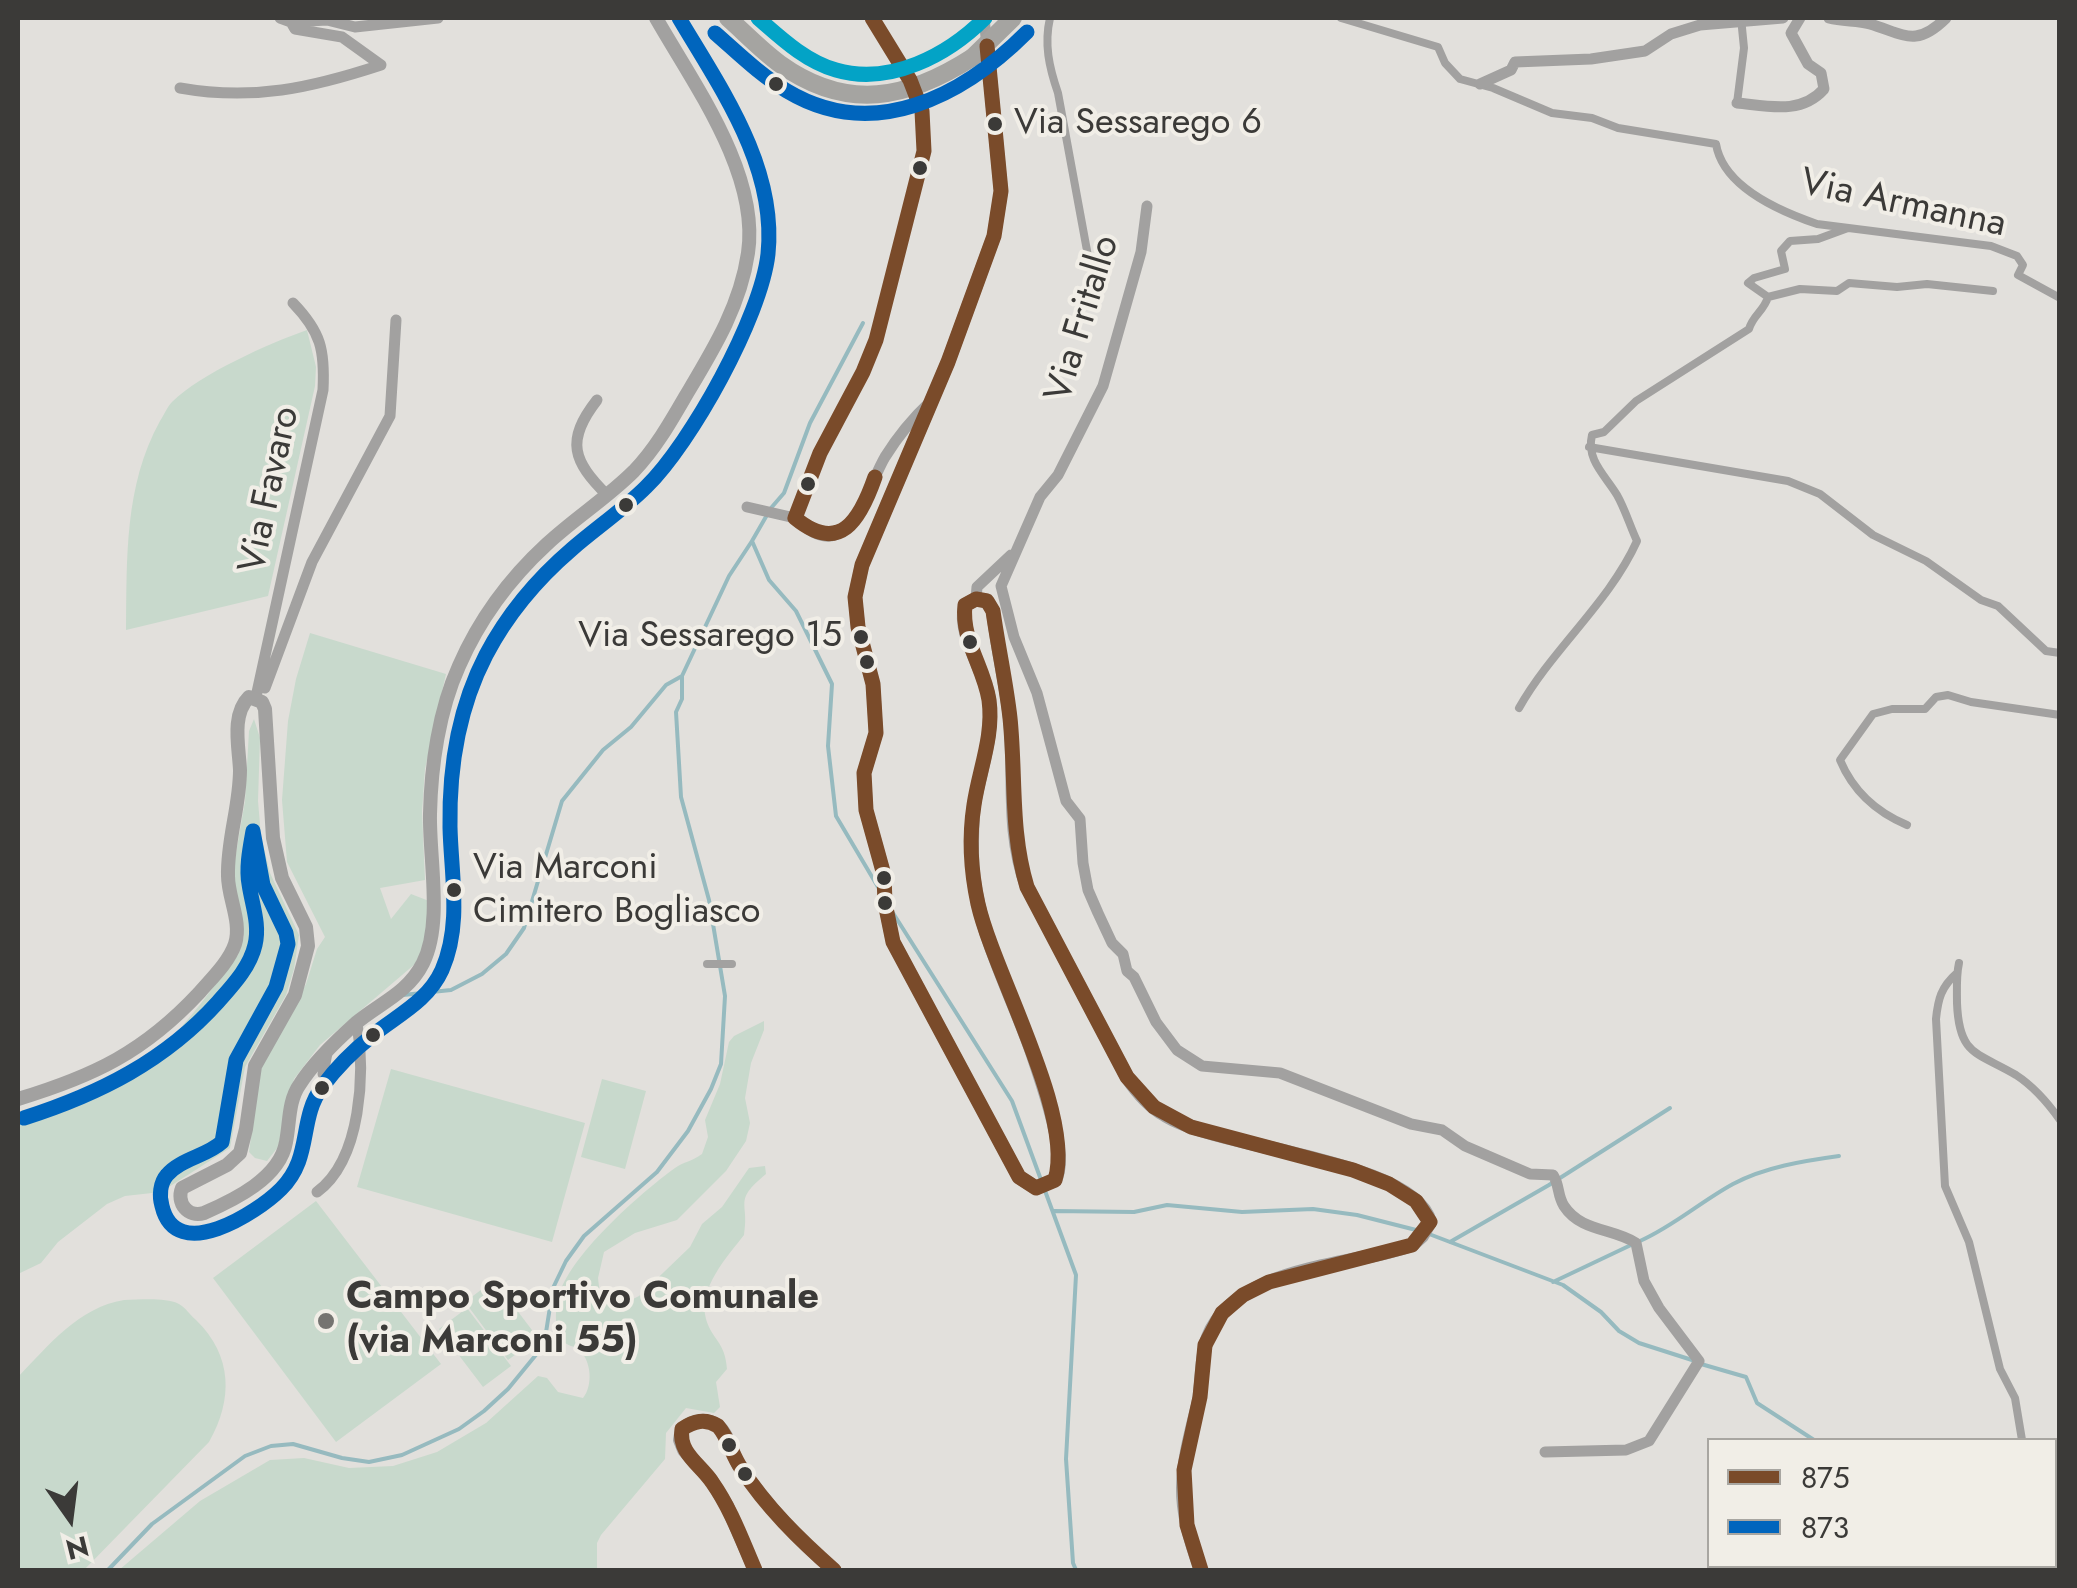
<!DOCTYPE html>
<html>
<head>
<meta charset="utf-8">
<style>
	body { margin:0 }
	#map { position:relative; width:2077px; height:1588px; overflow:hidden; background:#e2e0dc; font-family:Jost,sans-serif }
	canvas { display:block }
	.frame { position:absolute; inset:0; border:20px solid #3b3a38; pointer-events:none }
	.legend { position:absolute; left:1707px; top:1438px; width:350px; height:130px; box-sizing:border-box; background:#f1eee7; border:2px solid #a8a6a1; margin:0; padding:12px 18px; list-style:none; font-size:30px; color:#3b3a38 }
	.legend li { display:flex; align-items:center; gap:20px; height:50px }
	.legend b { width:50px; border:2px solid #a8a6a1 }
	.north { position:absolute; left:20px; top:1468px; width:100px; height:100px; -webkit-text-stroke:8px #f1eee7; paint-order:stroke; rotate:166deg; font-size:28px; font-weight:700; line-height:40px; text-align:center; color:#3b3a38 }
	.north::after { content:''; display:block; margin:auto; width:35px; height:45px; background:#3b3a38; clip-path:polygon(50% 0,100% 100%,50% 72%,0 100%) }
</style>
</head>
<body>
<div id="map">
<canvas width="2077" height="1588"></canvas>
<div class="frame"></div>
<ul class="legend">
<li><b style="height:12px;background:#7a4b2a"></b>875</li>
<li><b style="height:12px;background:#0065bd"></b>873</li>
</ul>
<div class="north">N</div>
</div>
<script>
const g = document.querySelector('canvas').getContext('2d');
g.lineJoin = 'round';
function paint(path, color) { g.fillStyle = color; g.fill(path, 'evenodd'); }
function strokePath(path, color, width, dash) { g.strokeStyle = color; g.lineWidth = width; g.lineCap = dash ? 'butt' : 'round'; g.setLineDash(dash || []); g.stroke(path); }
function drawText(font, color, halo, rows, align = 'center') {
  g.font = font + ' Jost,sans-serif'; g.lineWidth = 8; g.setLineDash([]); g.textBaseline = 'middle'; g.strokeStyle = halo; g.fillStyle = color; for (const [text, x, y, turn = 0] of rows) {
    g.save(); g.translate(x, y); g.rotate((+turn || 0) * Math.PI / 180); g.textAlign = isNaN(turn) ? turn : align; if (halo) g.strokeText(text, 0, 0); g.fillText(text, 0, 0); g.restore();
  }
}
const green = new Path2D(`
	M 307,330 L 316,367 L 315,386 L 268,596 L 126,630 C 127,559 124,486 160,421 C 164,415 167,407 172,402 C 200,374 270,343 307,330 Z
	M 310,633 L 446,674 L 425,769 L 422,812 L 425,880 L 380,888 L 391,919 L 411,894 L 429,901 L 425,944 L 415,964 L 320,1045 L 294,1079 L 278,1147 L 267,1161 L 255,1158 L 249,1152 L 260,1070 L 306,984 L 317,949 L 325,937 L 287,862 L 282,800 L 288,721 L 296,679 Z
	M 254,719 L 260,738 L 258,801 L 261,836 L 270,873 L 299,935 L 294,969 L 286,995 L 245,1067 L 230,1148 L 161,1192 L 125,1196 L 107,1204 L 58,1242 L 41,1263 L 18,1274 L 18,1112 C 65,1100 119,1080 158,1049 C 185,1029 216,982 238,955 L 244,936 L 232,876 L 245,801 L 249,731 Z
	M 764,1021 L 764,1030 L 751,1063 L 745,1098 L 750,1123 L 746,1141 L 726,1171 L 677,1220 L 635,1233 L 604,1252 L 598,1278 L 600,1295 L 606,1301 L 623,1304 L 639,1296 L 690,1247 L 702,1224 L 722,1207 L 749,1168 L 765,1166 L 766,1174 C 732,1202 750,1201 744,1235 C 727,1257 698,1288 706,1319 C 712,1340 725,1341 727,1369 L 716,1382 L 720,1407 L 714,1413 L 686,1408 L 666,1433 L 665,1459 L 601,1535 L 597,1543 L 597,1570 L 119,1570 L 200,1501 L 270,1460 L 304,1458 L 349,1468 L 393,1466 L 437,1452 L 486,1423 L 538,1376 L 547,1378 L 558,1392 L 583,1398 C 593,1386 592,1360 578,1349 C 574,1346 568,1346 564,1342 C 554,1332 555,1312 558,1298 C 568,1257 639,1194 675,1168 C 683,1162 693,1161 702,1154 L 708,1137 L 705,1120 L 720,1084 L 729,1042 L 734,1036 Z
	M 391,1069 L 585,1123 L 552,1242 L 357,1187 Z
	M 602,1079 L 646,1091 L 625,1169 L 581,1157 Z
	M 316,1201 L 441,1364 L 336,1442 L 213,1278 Z
	M 494,1280 L 538,1338 L 508,1360 L 465,1302 Z
	M 124,1300 C 140,1300 164,1297 179,1304 C 185,1307 191,1316 196,1320 C 233,1356 233,1400 209,1442 L 84,1570 L 18,1570 L 18,1377 C 48,1346 79,1307 124,1300 Z
	M 467,1308 L 511,1366 L 483,1387 L 439,1329 Z`);
const stream = new Path2D(`
	M 863,323 L 810,423 L 784,493 L 771,508 L 752,541 L 769,580 L 796,611 L 832,684 L 828,746 L 836,816 L 878,887
	M 893,913 L 1012,1101 L 1076,1275 L 1066,1459 L 1073,1563 L 1076,1570
	M 403,995 L 451,990 L 482,974 L 506,954 L 524,928 L 562,801 L 603,750 L 631,727 L 666,685 L 682,676
	M 1054,1211 L 1134,1212 L 1167,1205 L 1242,1212 L 1313,1209 L 1357,1215 L 1420,1231
	M 1429,1234 L 1563,1285 L 1601,1312 L 1619,1331 L 1639,1343 L 1692,1360
	M 1640,1241 C 1674,1226 1700,1202 1733,1184 C 1765,1167 1803,1161 1839,1156
	M 1450,1242 L 1549,1185 L 1670,1108
	M 1553,1282 L 1631,1245
	M 1701,1364 L 1746,1377 L 1757,1403 L 1814,1440
	M 2051,1566 L 2060,1570
	M 108,1570 L 152,1524 L 245,1456 L 271,1446 L 293,1444 L 342,1458 L 369,1462 L 402,1455 L 459,1429 L 484,1411 L 508,1389 L 544,1345 L 553,1288 L 566,1261 L 584,1236 L 657,1172 L 688,1131 L 711,1089 L 721,1064 L 725,996 L 709,900 L 681,797 L 676,712 L 682,699 L 682,676 L 729,576 L 752,541`);
const pedestrian = new Path2D(`
	M 1050,18 C 1044,44 1049,67 1058,93 L 1088,256
	M 1341,18 L 1438,47 L 1445,63 L 1460,79 L 1493,88 L 1552,113 L 1592,118 L 1618,128 L 1716,144 C 1723,187 1779,211 1817,224 L 1991,246 L 2017,256 L 2023,265 L 2018,275 L 2060,298
	M 1737,103 L 1744,48 L 1741,18
	M 1768,297 L 1748,283 L 1754,278 L 1785,269 L 1781,251 L 1790,241 L 1818,239 L 1848,228
	M 1589,447 L 1788,481 L 1820,494 L 1873,535 L 1926,561 L 1981,600 L 1998,606 L 2046,651 L 2060,653
	M 1519,708 C 1553,648 1609,603 1637,541 C 1630,526 1625,509 1617,495 C 1605,475 1586,460 1592,435 L 1604,432 L 1636,401 L 1749,329 C 1753,315 1764,311 1768,297 L 1800,289 L 1837,291 L 1849,283 L 1897,287 L 1927,284 L 1993,291
	M 1907,825 C 1876,812 1853,791 1840,760 L 1873,714 L 1892,709 L 1925,709 L 1936,697 L 1948,695 L 1971,702 L 2060,715
	M 1959,963 C 1956,976 1957,989 1957,1003 C 1959,1056 1977,1052 2016,1075 C 2033,1086 2048,1103 2060,1120
	M 707,964 L 732,964
	M 1957,973 C 1941,987 1938,999 1936,1019 L 1945,1186 L 1969,1242 L 2000,1369 L 2015,1398 L 2022,1440
	M 2054,1506 L 2060,1514`);
const minor = new Path2D(`
	M 280,18 L 291,22 L 327,20 L 355,27 L 438,18
	M 872,18 L 910,80 L 922,111 L 924,151 L 876,340 L 863,372 L 820,453 L 795,518 C 848,572 865,491 885,457 C 898,436 912,419 930,402
	M 984,18 L 987,46
	M 1829,18 C 1843,22 1857,20 1870,24 C 1904,34 1916,48 1946,18
	M 291,22 L 295,29 L 342,37 L 381,65
	M 1480,84 L 1511,70 L 1515,62 L 1591,59 L 1645,51 L 1671,34 L 1700,25 L 1783,18
	M 180,88 C 253,101 311,88 381,65
	M 1737,103 C 1768,106 1801,115 1824,89 L 1821,73 L 1808,64 L 1791,33 L 1800,18
	M 1147,206 L 1141,252 L 1103,386 L 1058,475 L 1040,497 L 1001,586 L 1014,637 L 1037,693 L 1066,801 L 1080,819 L 1083,863 L 1088,890 L 1098,913 L 1112,943 L 1123,954 L 1127,971 L 1134,977 L 1156,1022 L 1177,1050 L 1202,1066 L 1280,1073 L 1411,1124 L 1442,1130 L 1465,1146 L 1530,1174 L 1553,1175 C 1560,1186 1557,1195 1564,1206 C 1581,1232 1613,1228 1636,1243 L 1644,1281 L 1659,1308 L 1699,1361 L 1649,1441 L 1626,1450 L 1545,1452
	M 597,400 C 565,441 573,461 607,495
	M 747,507 L 795,518
	M 976,599 L 977,587 L 1011,555
	M 265,688 L 312,562 L 390,416 L 396,320
	M 256,697 L 323,390 C 325,350 321,332 293,303
	M 323,1074 L 327,1053
	M 317,1192 C 362,1159 365,1072 357,1023`);
const tertiary = new Path2D(`
	M 987,46 L 1001,191 L 994,236 L 948,362 L 862,565 L 855,597 L 858,627 L 873,684 L 876,733 L 864,773 L 866,810 L 884,875 L 885,903 L 893,942 L 1019,1177 L 1036,1188 L 1055,1180 C 1069,1155 1042,1083 1033,1055 C 1011,990 971,921 972,850 C 972,836 972,819 974,805 C 980,769 994,736 989,699 C 984,668 958,636 965,605 L 976,599 L 987,601 L 993,611 C 997,647 1006,683 1010,719 C 1016,778 1006,829 1027,887 L 1127,1077 C 1137,1092 1149,1106 1165,1115 C 1219,1149 1414,1160 1430,1222 L 1422,1236 L 1412,1245 C 1352,1267 1236,1265 1208,1337 C 1200,1358 1203,1384 1198,1405 C 1180,1474 1175,1502 1201,1570
	M 18,1099 C 94,1076 144,1052 199,993 C 211,979 229,962 235,944 C 242,922 228,898 228,876 C 227,840 240,806 240,770 C 239,747 231,715 249,697 L 262,702 L 265,709 L 273,838 L 282,878 L 306,927 L 308,946 L 295,995 L 255,1066 L 246,1129 L 240,1153 L 227,1165 L 182,1188 C 176,1203 188,1218 204,1213 C 234,1200 280,1178 286,1142 C 290,1122 288,1101 300,1084 C 314,1062 337,1040 356,1023 C 380,1003 408,993 423,963 C 443,923 429,858 430,814 C 431,766 439,710 459,666 C 479,620 510,578 547,544 C 575,518 607,498 634,471 C 655,449 670,423 685,397 C 713,350 740,307 748,253 C 760,174 693,83 656,18
	M 755,1570 L 727,1506 L 711,1480 L 684,1450 L 680,1440 L 682,1429 C 692,1421 706,1417 718,1426 C 729,1435 732,1455 740,1467 C 767,1505 799,1541 834,1570`);
const primary = new Path2D(`
	M 973,57 L 1013,18`);
const primaryBridge = new Path2D(`
	M 728,18 C 745,33 761,50 780,64 C 847,112 908,99 973,57`);
const bus1 = new Path2D(`
	M 872,18 L 910,80 L 922,111 L 924,151 L 876,340 L 863,372 L 820,453 L 795,518 C 840,555 860,520 875,477
	M 987,46 L 1001,191 L 994,236 L 948,362 L 862,565 L 855,597 L 858,627 L 873,684 L 876,733 L 864,773 L 866,810 L 884,875 L 885,903 L 893,942 L 1019,1177 L 1036,1188 L 1055,1180 C 1075,1115 994,974 978,904 C 971,872 969,837 974,805 C 979,770 994,736 989,700 C 984,667 961,640 965,605 L 976,599 L 987,601 L 993,611 C 998,647 1006,682 1010,718 C 1016,776 1010,831 1027,887 L 1127,1077 L 1154,1107 L 1191,1127 L 1353,1170 L 1389,1184 L 1416,1201 L 1430,1222 L 1412,1245 L 1269,1282 L 1243,1295 L 1222,1313 L 1205,1345 L 1200,1397 L 1184,1470 L 1187,1525 L 1201,1570
	M 755,1570 C 742,1540 731,1509 712,1482 C 700,1464 678,1453 682,1429 C 694,1421 705,1418 718,1426 C 729,1439 732,1455 741,1468 C 766,1507 800,1540 834,1570`);
const bus2 = new Path2D(`
	M 715,33 C 738,53 760,75 787,91 C 874,143 963,96 1027,32
	M 24,1118 C 99,1094 165,1061 218,1002 C 233,985 250,967 255,945 C 260,924 252,905 249,884 C 246,867 250,848 253,831 L 263,885 L 286,933 L 288,944 L 276,987 L 236,1060 L 222,1142 C 207,1156 180,1159 167,1175 C 160,1183 159,1196 162,1206 C 176,1265 257,1213 281,1189 C 313,1157 298,1120 322,1087 C 336,1068 354,1050 373,1035 C 398,1015 428,1001 442,970 C 462,925 451,874 450,827 C 449,768 459,707 486,655 C 507,615 537,579 572,549 C 596,528 623,510 646,487 C 691,443 761,317 768,254 C 777,167 721,89 679,18`);
const bus3 = new Path2D(`
	M 758,18 C 781,38 805,61 836,70 C 890,86 948,55 985,18`);
const markers = [
	[776,84,9,"#3b3a38"],
	[995,124,9,"#3b3a38"],
	[920,168,9,"#3b3a38"],
	[808,484,9,"#3b3a38"],
	[626,505,9,"#3b3a38"],
	[861,637,9,"#3b3a38"],
	[970,642,9,"#3b3a38"],
	[867,662,9,"#3b3a38"],
	[884,878,9,"#3b3a38"],
	[454,890,9,"#3b3a38"],
	[885,903,9,"#3b3a38"],
	[373,1035,9,"#3b3a38"],
	[322,1088,9,"#3b3a38"],
	[326,1321,10,"#757471"],
	[729,1445,9,"#3b3a38"],
	[745,1474,9,"#3b3a38"]
];
const busNames = [
	["Via Sessarego 6",1014,124],
	["Via Sessarego 15",842,637,"right"],
	["Via Marconi",473,869],
	["Cimitero Bogliasco",473,913]
];
const streetNames = [
	["Via Armanna",1903,205,12],
	["Via Fritallo",1084,319,-73],
	["Via Favaro",271,490,-78]
];
const poiNames = [
	["Campo Sportivo Comunale",346,1299],
	["(via Marconi 55)",346,1343]
];
paint(green, '#c8d9cc');
strokePath(stream, '#96babf', 4);
strokePath(pedestrian, '#a2a1a0', 8);
strokePath(minor, '#a2a1a0', 11);
strokePath(tertiary, '#a2a1a0', 14);
strokePath(primary, '#a5a4a1', 18);
strokePath(primaryBridge, '#a5a4a1', 18);
strokePath(bus1, '#7a4b2a', 15);
strokePath(bus2, '#0065bd', 15);
strokePath(bus3, '#03a3c6', 15);
for (const [x, y, r, color] of markers) { const dot = new Path2D(); dot.arc(x, y, r, 0, 2 * Math.PI); g.fillStyle = color; g.fill(dot); strokePath(dot, '#f1eee7', 4); }
drawText('36px', '#3b3a38', '#f1eee7', busNames, 'left');
drawText('38px', '#3b3a38', '#f1eee7', streetNames);
drawText('bold 38px', '#3b3a38', '#f1eee7', poiNames, 'left');
</script>
</body>
</html>
